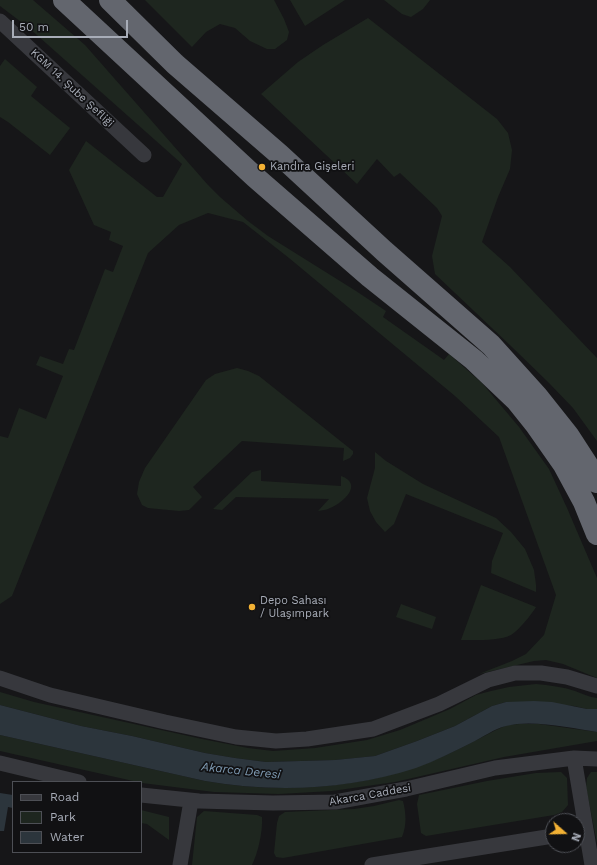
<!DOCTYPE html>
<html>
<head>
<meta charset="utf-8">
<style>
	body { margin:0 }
	#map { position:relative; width:597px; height:865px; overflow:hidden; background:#161618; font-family:"Work Sans",sans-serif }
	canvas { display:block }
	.legend { position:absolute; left:12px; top:781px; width:130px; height:72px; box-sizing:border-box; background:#111113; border:1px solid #4d4f55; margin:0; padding:5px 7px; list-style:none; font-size:12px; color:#a8adb8 }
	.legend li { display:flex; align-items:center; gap:8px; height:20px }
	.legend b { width:20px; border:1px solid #4d4f55 }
	.north { position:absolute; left:545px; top:813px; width:40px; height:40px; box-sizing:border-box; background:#111113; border:1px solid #4d4f55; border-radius:50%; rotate:110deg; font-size:11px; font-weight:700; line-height:16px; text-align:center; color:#a8adb8 }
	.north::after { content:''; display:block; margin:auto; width:14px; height:18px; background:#f2b134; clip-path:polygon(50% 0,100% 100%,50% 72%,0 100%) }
	.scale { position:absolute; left:12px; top:20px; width:116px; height:18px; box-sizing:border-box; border:2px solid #a8adb8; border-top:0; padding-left:5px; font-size:12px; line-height:14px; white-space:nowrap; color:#a8adb8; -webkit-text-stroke:3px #111113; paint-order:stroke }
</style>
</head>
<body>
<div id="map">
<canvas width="597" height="865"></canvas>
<ul class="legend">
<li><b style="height:5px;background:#37383d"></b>Road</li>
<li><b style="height:11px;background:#1e261f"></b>Park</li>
<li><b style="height:11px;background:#2c353c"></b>Water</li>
</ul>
<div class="north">N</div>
<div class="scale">50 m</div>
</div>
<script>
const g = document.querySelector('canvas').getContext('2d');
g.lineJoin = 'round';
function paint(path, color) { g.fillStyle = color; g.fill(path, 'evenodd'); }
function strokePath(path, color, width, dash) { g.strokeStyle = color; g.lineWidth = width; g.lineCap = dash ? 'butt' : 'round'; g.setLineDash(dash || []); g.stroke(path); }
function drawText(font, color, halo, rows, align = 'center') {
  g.font = font + ' "Work Sans",sans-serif'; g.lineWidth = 3.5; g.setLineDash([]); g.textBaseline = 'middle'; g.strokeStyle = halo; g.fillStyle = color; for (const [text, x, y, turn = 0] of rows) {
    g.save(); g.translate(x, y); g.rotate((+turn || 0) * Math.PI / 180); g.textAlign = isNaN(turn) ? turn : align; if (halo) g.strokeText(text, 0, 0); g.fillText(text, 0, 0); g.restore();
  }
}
const green = new Path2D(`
	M 0,0 L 33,0 L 85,45 L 208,185 L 220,197 L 248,221 L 268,236 L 356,291 L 386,311 L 383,317 L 444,360 L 449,354 L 482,383 L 519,427 L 549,469 L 567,508 L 597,578 L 597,678 L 563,664 L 546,660 L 534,661 L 479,674 L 512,661 L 526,654 L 544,635 L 556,595 L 499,437 L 455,396 L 289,258 L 243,222 L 208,213 L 179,225 L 148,253 L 12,596 L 0,604 L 0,436 L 8,438 L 19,408 L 46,419 L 63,376 L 36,365 L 40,356 L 63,364 L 69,349 L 74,350 L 105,269 L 113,272 L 123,246 L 109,240 L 111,232 L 94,225 L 69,170 L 86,141 L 157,197 L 163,197 L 182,164 L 29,28 L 0,6 Z
	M 145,0 L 274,0 L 284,19 L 289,32 L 287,40 L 275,49 L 267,49 L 250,41 L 235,28 L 220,24 L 206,32 L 192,47 Z
	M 290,0 L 345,0 L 305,26 Z
	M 384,0 L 430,0 L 423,9 L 411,17 L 402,14 Z
	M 368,18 L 497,119 L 508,133 L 512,150 L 510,169 L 498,197 L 482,242 L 510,267 L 597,358 L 597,441 L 573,408 L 549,383 L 513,348 L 435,274 L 432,256 L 442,216 L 437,208 L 400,173 L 394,177 L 377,159 L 357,184 L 261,94 L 298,62 L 323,45 Z
	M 5,59 L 37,87 L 31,96 L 70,128 L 50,155 L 8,122 L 0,117 L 0,66 Z
	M 237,368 L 248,371 L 259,376 L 353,451 L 353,454 L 350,458 L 343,461 L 344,448 L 242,441 L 193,487 L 202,497 L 189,510 L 179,511 L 148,508 L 142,505 L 137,494 L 139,482 L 145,468 L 206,380 L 215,374 Z
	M 375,452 L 386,461 L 423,484 L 496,518 L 511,532 L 525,549 L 534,570 L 536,585 L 536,592 L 491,573 L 492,561 L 503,533 L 406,494 L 394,524 L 385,532 L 376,522 L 370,511 L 367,498 L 375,468 Z
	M 261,470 L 261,481 L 341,486 L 341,476 C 364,484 343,503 330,508 C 327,510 322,510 318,511 L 329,499 L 236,497 L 222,510 L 213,509 L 252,472 Z
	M 481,585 L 536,607 C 532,614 518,631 511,635 C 500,641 474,640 461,640 Z
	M 401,604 L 436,617 L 432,629 L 396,617 Z
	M 536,684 C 549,685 563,687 575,691 C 583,694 589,697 597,698 L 597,709 L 587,709 L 574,706 L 519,702 L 506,702 L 492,706 L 455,726 L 417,741 L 375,756 L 335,760 L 266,762 L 235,758 L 205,753 L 132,736 L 81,726 L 0,705 L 0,692 L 34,702 L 202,739 L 248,748 L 273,751 L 315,748 L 367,740 L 400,730 L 450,709 L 476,695 L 491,691 L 509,687 Z
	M 519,724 L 539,724 L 597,732 L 597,741 L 504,757 L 395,782 L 332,791 L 279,794 L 214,792 L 142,783 L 0,751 L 0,735 L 205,781 C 274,793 349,790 416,767 C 444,758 470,743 496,730 L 507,725 Z
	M 561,772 L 567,778 L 568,805 L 562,812 L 554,815 L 426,836 L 421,833 L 417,804 L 419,795 L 487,781 L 536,773 Z
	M 591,772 L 597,772 L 597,843 L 586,787 L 587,778 Z
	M 399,800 L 403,801 C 406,813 407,825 402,837 L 283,858 L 276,857 L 274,853 L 277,823 L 279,816 L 285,812 L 354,809 L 374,806 Z
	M 141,810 L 169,817 L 169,840 L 147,824 L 141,823 Z
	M 204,811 L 257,815 L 262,817 C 263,831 258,853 252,865 L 192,865 L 197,817 Z`);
const water = new Path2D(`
	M 534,701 L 552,702 L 587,709 L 597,709 L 597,732 C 572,728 531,719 506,726 C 494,729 483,737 471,743 C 453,752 435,761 416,768 C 349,790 274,793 205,781 L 0,735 L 0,705 L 81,726 L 132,736 L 205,753 L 235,758 L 266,762 L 335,760 L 375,756 L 417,741 L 455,726 L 492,706 L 506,702 Z
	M 0,793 L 13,795 L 13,808 L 8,807 L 4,831 L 0,831 Z`);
const street = new Path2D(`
	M 0,21 L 144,155
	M 0,678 L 50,695 L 165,722 L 236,737 L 276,741 L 307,739 L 373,729 L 439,704 L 488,680 L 515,673 L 541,673 L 567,677 L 597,686
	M 574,758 L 592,865
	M 0,763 L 79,782
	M 141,795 L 199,801 L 273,803 L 335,802 L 406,789 L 495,768 L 574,758 L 597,759
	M 180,865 L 191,801
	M 372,865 L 553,836`);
const highway = new Path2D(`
	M 64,0 L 255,177 L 370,277 L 474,360 L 516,400 L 536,425 L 564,465 L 584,502 L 597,534
	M 110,0 L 175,64 L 280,155 L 384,251 L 491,345 L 537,396 L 568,435 L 592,472 L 597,482`);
const markers = [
	[262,167,4,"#f2b134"],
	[252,607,4,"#f2b134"]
];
const streetNames = [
	["KGM 14. Şube Şefliği",72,88,43],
	["Akarca Caddesi",370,795,-10]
];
const poiNames = [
	["Kandıra Gişeleri",270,167],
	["Depo Sahası",260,601],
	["/ Ulaşımpark",260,614]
];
const waterNames = [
	["Akarca Deresi",241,771,6]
];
paint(green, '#1e261f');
paint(water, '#2c353c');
strokePath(street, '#37383d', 15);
strokePath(highway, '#63666e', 22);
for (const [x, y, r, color] of markers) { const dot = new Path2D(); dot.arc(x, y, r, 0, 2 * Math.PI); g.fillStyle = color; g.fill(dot); strokePath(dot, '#111113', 1.5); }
drawText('11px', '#a8adb8', '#111113', streetNames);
drawText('11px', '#a8adb8', '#111113', poiNames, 'left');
drawText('italic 12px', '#7f9bb3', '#111113', waterNames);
</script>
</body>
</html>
